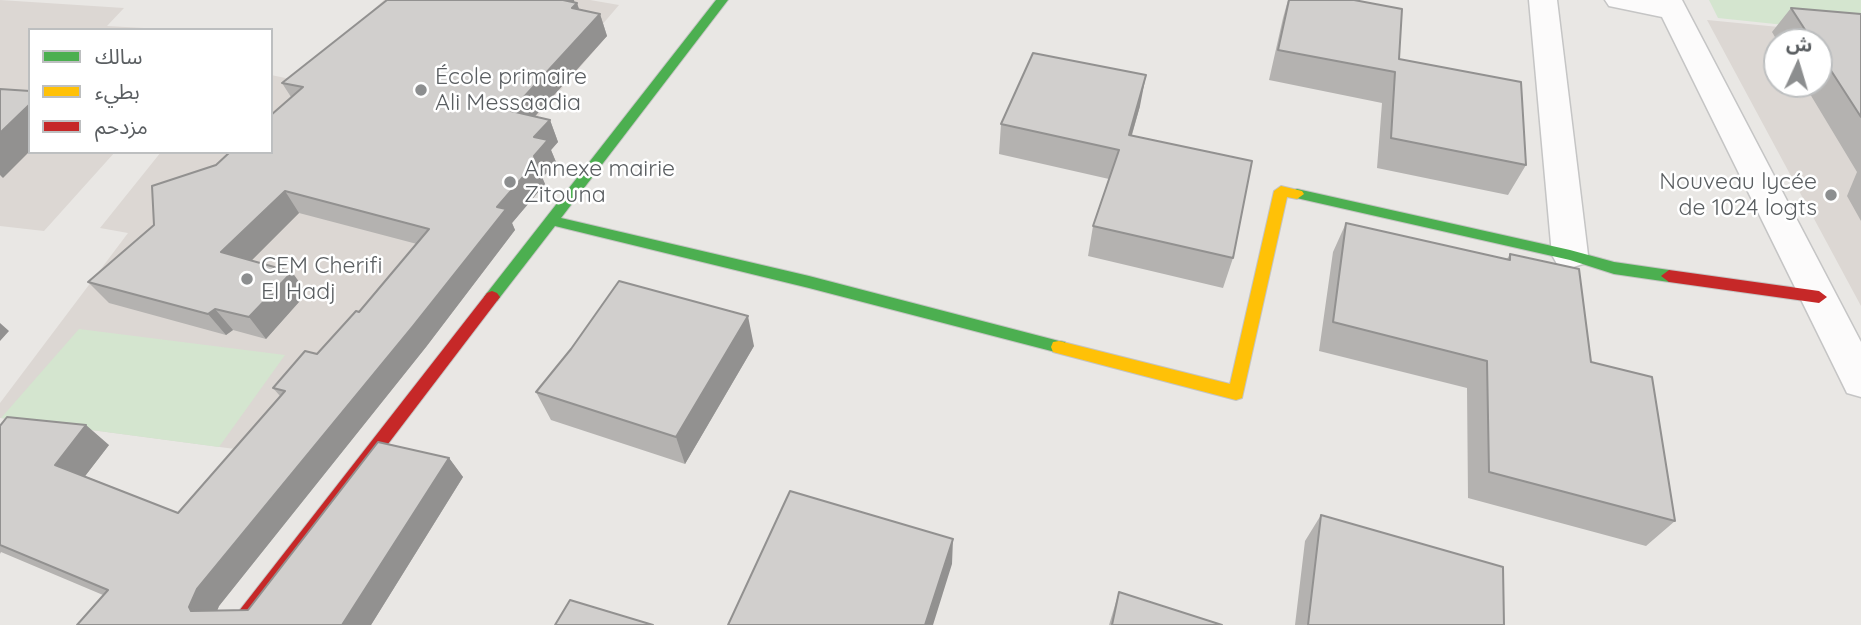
<!DOCTYPE html>
<html>
<head>
<meta charset="utf-8">
<style>
	body { margin:0 }
	#map { position:relative; width:1861px; height:625px; overflow:hidden; background:#e9e7e4; font-family:Quicksand,"Noto Sans Arabic",sans-serif }
	canvas { display:block }
	.legend { position:absolute; left:28px; top:28px; width:245px; height:126px; box-sizing:border-box; background:#fff; border:2px solid #bdbfc0; margin:0; padding:9px 12px; list-style:none; font-size:21px; color:#5a5e61 }
	.legend li { display:flex; align-items:center; gap:14px; height:35px }
	.legend b { width:35px; border:2px solid #bdbfc0 }
	.north { position:absolute; left:1763px; top:28px; width:70px; height:70px; box-sizing:border-box; background:#fff; border:2px solid #bdbfc0; border-radius:50%; rotate:4deg; font-size:19px; font-weight:700; line-height:28px; text-align:center; color:#5a5e61 }
	.north::after { content:''; display:block; margin:auto; width:24px; height:32px; background:#8c8e8f; clip-path:polygon(50% 0,100% 100%,50% 72%,0 100%) }
</style>
</head>
<body>
<div id="map">
<canvas width="1861" height="625"></canvas>
<ul class="legend">
<li><b style="height:9px;background:#4caf50"></b>سالك</li>
<li><b style="height:9px;background:#ffc107"></b>بطيء</li>
<li><b style="height:9px;background:#c62828"></b>مزدحم</li>
</ul>
<div class="north">ش</div>
</div>
<script>
const g = document.querySelector('canvas').getContext('2d');
g.lineJoin = 'round';
function paint(path, color) { g.fillStyle = color; g.fill(path, 'evenodd'); }
function strokePath(path, color, width, dash) { g.strokeStyle = color; g.lineWidth = width; g.lineCap = dash ? 'butt' : 'round'; g.setLineDash(dash || []); g.stroke(path); }
function drawText(font, color, halo, rows, align = 'center') {
  g.font = font + ' Quicksand,sans-serif'; g.lineWidth = 5; g.setLineDash([]); g.textBaseline = 'middle'; g.strokeStyle = halo; g.fillStyle = color; for (const [text, x, y, turn = 0] of rows) {
    g.save(); g.translate(x, y); g.rotate((+turn || 0) * Math.PI / 180); g.textAlign = isNaN(turn) ? turn : align; if (halo) g.strokeText(text, 0, 0); g.fillText(text, 0, 0); g.restore();
  }
}
const education = new Path2D(`
	M 0,0 L 124,8 L 107,26 L 181,30 L 30,30 L 30,152 L 115,152 L 44,231 L 0,226 Z
	M 384,0 L 590,0 L 619,5 L 595,33 L 607,36 L 250,451 L 0,418 L 0,403 L 128,233 L 100,228 L 161,152 L 271,152 L 271,75 L 295,80 Z
	M 1707,20 L 1861,35 L 1861,306 ZM 1777,42 L 1819,42 L 1819,84 L 1777,84 Z`);
const green = new Path2D(`
	M 1709,0 L 1861,0 L 1861,33 L 1718,18 Z
	M 79,329 L 285,355 L 219,447 L 1,418 Z`);
const street = new Path2D(`
	M 1529,0 L 1557,0 L 1588,255 L 1583,264 L 1570,268 L 1557,264 L 1552,255 Z
	M 1605,0 L 1682,0 L 1861,342 L 1861,397 L 1847,393 L 1662,17 L 1609,6 Z`);
const fast = new Path2D(`
	M 716,0 L 728,0 L 561,218 L 809,276 L 1059,341 L 1065,342 L 1067,347 L 1065,352 L 1059,353 L 809,288 L 555,226 L 497,301 L 487,301 L 484,297 L 487,293 Z
	M 1297,189 L 1570,250 L 1614,262 L 1669,270 L 1677,276 L 1669,282 L 1614,274 L 1570,260 L 1292,197 L 1290,194 L 1292,191 Z`);
const slow = new Path2D(`
	M 1281,186 L 1302,191 L 1304,194 L 1297,199 L 1287,197 L 1242,398 L 1236,400 L 1053,352 L 1051,347 L 1053,342 L 1059,341 L 1230,384 L 1274,191 Z`);
const jam = new Path2D(`
	M 1669,270 L 1819,291 L 1827,297 L 1819,303 L 1669,282 L 1661,276 Z
	M 492,291 L 497,293 L 500,297 L 497,301 L 250,625 L 228,625 L 487,293 Z`);
const wall = new Path2D(`
	M 387,0 L 574,0 L 574,2 L 577,3 L 579,9 L 600,14 L 607,36 L 534,117 L 550,120 L 558,142 L 551,150 L 556,162 L 542,178 L 545,184 L 512,223 L 515,230 L 426,347 L 219,606 L 217,610 L 248,610 L 449,458 L 463,477 L 371,625 L 77,625 L 103,595 L 1,552 L 0,554 L 0,426 L 109,445 L 85,476 L 178,513 L 280,396 L 273,388 L 317,354 L 359,312 L 417,244 L 299,213 L 251,261 L 307,293 L 266,339 L 233,330 L 226,335 L 109,303 L 88,282 L 154,225 L 216,165 L 291,97 L 282,83 Z
	M 1288,0 L 1354,0 L 1399,59 L 1526,165 L 1508,195 L 1377,168 L 1382,103 L 1269,80 L 1283,18 Z
	M 1791,8 L 1861,14 L 1861,221 L 1847,196 L 1857,172 L 1804,84 L 1819,84 L 1819,42 L 1778,42 L 1772,32 Z
	M 1140,106 L 1132,135 L 1233,258 L 1223,288 L 1088,256 L 1093,226 L 1109,179 L 999,154 L 1001,124 Z
	M 1346,223 L 1507,259 L 1510,254 L 1591,362 L 1675,521 L 1646,546 L 1468,498 L 1467,388 L 1319,351 L 1333,252 Z
	M 754,346 L 685,464 L 551,420 L 536,392 Z
	M 1321,515 L 1504,625 L 1295,625 L 1305,541 Z
	M 1119,592 L 1222,625 L 1109,625 Z`);
const shadedWall = new Path2D(`
	M 556,0 L 574,0 L 575,5 L 577,3 L 584,25 Z
	M 600,14 L 607,36 L 520,133 L 511,111 Z
	M 1146,75 L 1140,106 L 1123,165 L 1129,135 Z
	M 30,104 L 30,151 L 3,178 L 0,175 L 0,133 Z
	M 550,120 L 558,142 L 551,150 L 556,162 L 542,178 L 534,156 L 534,137 Z
	M 536,162 L 545,184 L 512,223 L 515,230 L 426,347 L 219,606 L 212,624 L 191,611 L 189,607 L 197,589 L 497,207 Z
	M 285,191 L 299,213 L 238,274 L 221,252 Z
	M 292,272 L 307,293 L 266,339 L 249,317 Z
	M 215,309 L 233,330 L 226,335 L 208,314 Z
	M 748,316 L 754,346 L 685,464 L 676,437 Z
	M 0,323 L 9,331 L 0,341 Z
	M 86,425 L 109,445 L 79,484 L 55,465 Z
	M 449,458 L 463,477 L 371,625 L 342,625 Z
	M 953,539 L 952,564 L 933,625 L 925,625 Z`);
const building = new Path2D(`
	M 387,0 L 563,0 L 577,3 L 572,8 L 600,14 L 511,111 L 550,120 L 534,137 L 548,140 L 534,156 L 536,162 L 497,207 L 506,209 L 413,326 L 197,589 L 189,607 L 191,611 L 248,610 L 378,442 L 449,458 L 342,625 L 77,625 L 108,590 L 0,545 L 0,426 L 7,417 L 86,425 L 55,465 L 178,513 L 285,391 L 273,388 L 305,351 L 317,354 L 356,311 L 359,312 L 429,229 L 285,191 L 221,252 L 292,272 L 249,317 L 215,309 L 208,314 L 88,282 L 154,225 L 152,186 L 216,165 L 230,152 L 271,152 L 271,115 L 303,87 L 282,83 Z
	M 1289,0 L 1354,0 L 1402,9 L 1399,59 L 1521,82 L 1526,165 L 1391,138 L 1395,72 L 1278,50 Z
	M 1791,8 L 1861,14 L 1861,117 L 1819,52 L 1819,42 L 1813,42 Z
	M 1033,53 L 1146,75 L 1129,135 L 1252,161 L 1233,258 L 1093,226 L 1119,150 L 1001,124 Z
	M 0,89 L 30,91 L 30,104 L 0,133 Z
	M 1346,223 L 1510,260 L 1510,254 L 1579,269 L 1591,362 L 1652,377 L 1675,521 L 1489,472 L 1487,361 L 1333,322 Z
	M 619,281 L 748,316 L 676,437 L 536,392 L 571,349 Z
	M 790,491 L 953,539 L 925,625 L 728,625 Z
	M 1321,515 L 1503,567 L 1504,625 L 1308,625 Z
	M 1119,592 L 1222,625 L 1112,625 Z
	M 570,600 L 653,625 L 555,625 Z`);
const markers = [
	[421,90,7,"#8c8e8f"],
	[510,182,7,"#8c8e8f"],
	[1831,195,7,"#8c8e8f"],
	[247,279,7,"#8c8e8f"]
];
const poiNames = [
	["École primaire",435,77],
	["Ali Messaadia",435,103],
	["Annexe mairie",524,169],
	["Zitouna",524,195],
	["Nouveau lycée",1817,182,"right"],
	["de 1024 logts",1817,208,"right"],
	["CEM Cherifi",261,266],
	["El Hadj",261,292]
];
paint(education, '#dcd7d3');
paint(green, '#d4e5cf');
strokePath(street, '#c5c5c5', 3);
strokePath(fast, '#c4c4c3', 2);
strokePath(slow, '#c4c4c3', 2);
strokePath(jam, '#c4c4c3', 2);
paint(street, '#fcfbfb');
paint(fast, '#4caf50');
paint(slow, '#ffc107');
paint(jam, '#c62828');
paint(wall, '#b4b2b0');
paint(shadedWall, '#929190');
paint(building, '#d1cfcd');
strokePath(building, '#929190', 2);
for (const [x, y, r, color] of markers) { const dot = new Path2D(); dot.arc(x, y, r, 0, 2 * Math.PI); g.fillStyle = color; g.fill(dot); strokePath(dot, '#fff', 2.5); }
drawText('23px', '#5a5e61', '#fff', poiNames, 'left');
</script>
</body>
</html>
